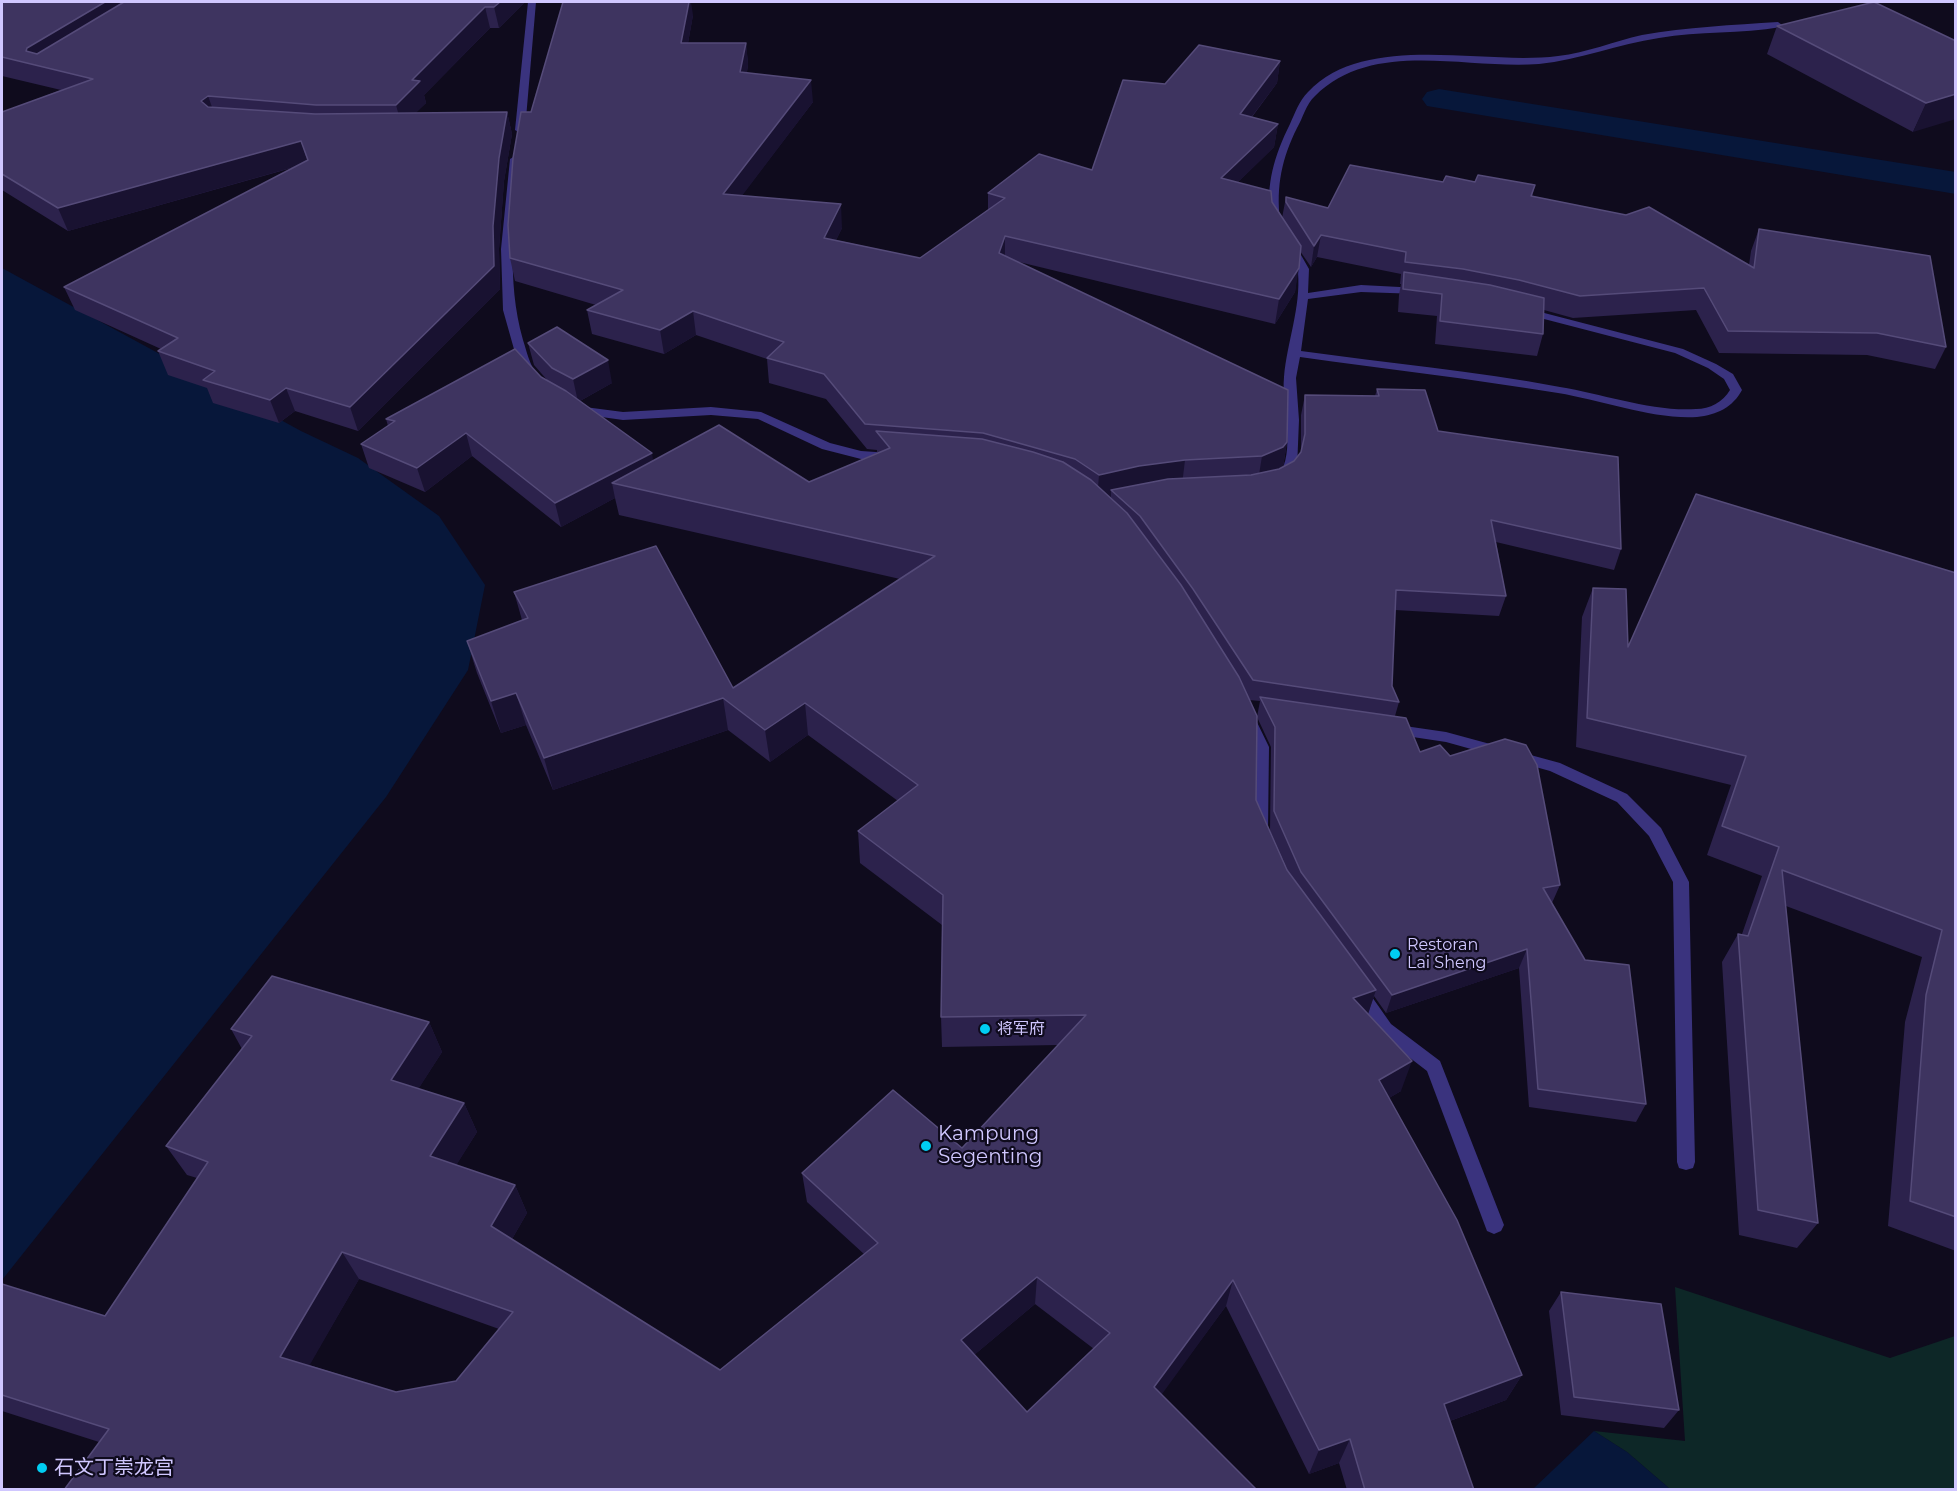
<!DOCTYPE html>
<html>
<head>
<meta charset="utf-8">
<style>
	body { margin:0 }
	#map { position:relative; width:1957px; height:1491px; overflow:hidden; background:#0f0b1d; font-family:Montserrat,sans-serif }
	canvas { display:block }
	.frame { position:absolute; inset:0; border:3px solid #d0c7ff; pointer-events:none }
</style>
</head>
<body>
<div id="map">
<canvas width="1957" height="1491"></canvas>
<div class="frame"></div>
</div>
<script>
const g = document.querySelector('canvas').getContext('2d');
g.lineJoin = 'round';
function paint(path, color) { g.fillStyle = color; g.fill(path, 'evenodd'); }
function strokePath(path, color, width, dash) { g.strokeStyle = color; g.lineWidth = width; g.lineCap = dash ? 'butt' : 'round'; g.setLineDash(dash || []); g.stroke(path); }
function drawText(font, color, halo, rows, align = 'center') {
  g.font = font + ' Montserrat,"Noto Sans SC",sans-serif'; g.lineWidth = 4.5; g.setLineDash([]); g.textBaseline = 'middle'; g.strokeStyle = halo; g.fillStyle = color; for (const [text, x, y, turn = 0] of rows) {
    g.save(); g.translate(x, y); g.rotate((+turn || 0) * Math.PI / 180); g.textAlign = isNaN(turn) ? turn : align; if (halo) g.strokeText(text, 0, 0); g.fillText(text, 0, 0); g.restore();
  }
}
const green = new Path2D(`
	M 1675,1287 L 1890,1358 L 1955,1336 L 1955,1489 L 1670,1489 L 1627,1452 L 1594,1431 L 1685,1441 Z`);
const water = new Path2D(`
	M 2,268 L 301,431 L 358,458 L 439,516 L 485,585 L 468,670 L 386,797 L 2,1280 Z
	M 1594,1431 L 1627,1452 L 1670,1489 L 1533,1489 Z`);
const canal = new Path2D(`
	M 1439,89 L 1956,172 L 1956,194 L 1427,106 L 1422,99 L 1427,92 Z`);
const minor = new Path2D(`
	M 528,2 L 536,2 L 525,130 L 520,133 L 515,130 Z
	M 1778,22 L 1782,25 L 1781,27 C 1741,34 1699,31 1659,38 C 1618,44 1580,60 1539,64 C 1467,70 1373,38 1315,96 C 1306,104 1303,118 1297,128 C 1282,158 1276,186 1280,220 L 1275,223 L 1270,220 C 1266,184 1274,156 1290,124 C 1295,113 1299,101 1308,92 C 1366,31 1483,66 1558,56 C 1587,53 1614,41 1642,35 C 1687,27 1733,25 1778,22 Z
	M 515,156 L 520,159 C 514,221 506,279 523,340 C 527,352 529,364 537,374 L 531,378 L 527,376 L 519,367 L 503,310 L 501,249 L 510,159 Z
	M 1289,240 L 1293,241 L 1309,269 L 1308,293 L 1361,285 L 1419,288 L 1425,291 L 1419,294 L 1361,292 L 1308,299 L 1301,351 C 1387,363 1475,371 1560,387 C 1603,394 1653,412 1696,409 C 1710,409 1723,402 1730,390 L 1724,379 L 1708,368 L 1675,353 L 1521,313 L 1519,311 L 1525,308 L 1683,349 L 1716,364 L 1733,374 L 1742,390 C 1733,407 1717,415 1697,417 C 1655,420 1601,400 1558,393 C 1472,379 1386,369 1300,357 L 1296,378 L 1299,420 L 1297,469 L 1288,480 L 1280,480 L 1278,477 C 1297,450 1281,408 1284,377 C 1287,342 1301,308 1298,272 C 1298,262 1288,251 1284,243 Z
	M 577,406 L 623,412 L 711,407 L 761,412 L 830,443 L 861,451 L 890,453 L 896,457 L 890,461 L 861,459 L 822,449 L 758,419 L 711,415 L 623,420 L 573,413 L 573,407 Z
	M 1248,713 L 1253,714 L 1269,747 L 1268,829 L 1266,833 L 1254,833 L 1252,829 L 1253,747 L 1241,718 Z
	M 1391,724 L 1446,732 L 1560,763 L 1627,794 L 1661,828 L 1689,882 L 1695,1162 L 1693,1168 L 1686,1170 L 1679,1168 L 1677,1162 L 1673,882 L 1649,836 L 1617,802 L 1550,771 L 1446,742 L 1386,733 L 1384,729 L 1386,725 Z
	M 1359,985 L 1365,987 L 1391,1024 L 1440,1061 L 1504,1225 L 1501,1231 L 1494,1234 L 1487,1231 L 1427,1071 L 1379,1034 L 1350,992 L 1353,987 Z`);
const wall = new Path2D(`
	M 2,2 L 525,2 L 499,28 L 490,28 L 424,95 L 426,103 L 415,113 L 507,112 L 512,134 L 504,181 L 499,249 L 500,289 L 358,431 L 295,411 L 279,423 L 213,403 L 207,388 L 168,375 L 158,351 L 161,349 L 75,310 L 64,287 L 295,167 L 68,231 L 2,190 L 2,112 L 61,90 L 2,76 Z
	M 693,15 L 688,43 L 746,43 L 748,64 L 747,72 L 813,102 L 742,195 L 842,228 L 836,240 L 920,258 L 988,210 L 988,193 L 1092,170 L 1165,84 L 1280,61 L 1277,83 L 1252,117 L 1278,124 L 1274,147 L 1238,182 L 1272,202 L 1282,218 L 1286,197 L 1328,208 L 1443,182 L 1475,182 L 1535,185 L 1532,197 L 1749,265 L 1751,251 L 1759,229 L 1946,347 L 1935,369 L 1867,355 L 1719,353 L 1696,310 L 1573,318 L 1544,310 L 1543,334 L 1537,356 L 1435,344 L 1437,316 L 1398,312 L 1399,295 L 1401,284 L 1400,284 L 1401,274 L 1317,257 L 1311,267 L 1300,251 L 1295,292 L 1275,324 L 1019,262 L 1287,442 L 1283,467 L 1294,461 L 1301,452 L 1301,415 L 1305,395 L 1375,396 L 1377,389 L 1438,431 L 1621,549 L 1614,570 L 1496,542 L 1506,596 L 1499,616 L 1395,610 L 1392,686 L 1399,702 L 1395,716 L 1420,752 L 1560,885 L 1552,903 L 1646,1104 L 1636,1122 L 1529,1107 L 1519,968 L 1386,1013 L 1374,996 L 1368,1014 L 1401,1091 L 1389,1098 L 1522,1375 L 1506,1400 L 1450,1421 L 1474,1490 L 1347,1490 L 1339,1463 L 1309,1474 L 1226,1306 L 1161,1394 L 1257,1490 L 99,1442 L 2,1411 L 2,1284 L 105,1316 L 197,1178 L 187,1175 L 166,1146 L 242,1049 L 231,1029 L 429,1022 L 442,1052 L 418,1089 L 464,1103 L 477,1132 L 456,1165 L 515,1185 L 527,1213 L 512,1239 L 720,1370 L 864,1254 L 807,1202 L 802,1173 L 962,1148 L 1058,1045 L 942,1047 L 941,1017 L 942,925 L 860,863 L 858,831 L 898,801 L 808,735 L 770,762 L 728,730 L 553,790 L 526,725 L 501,733 L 477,673 L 467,641 L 522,620 L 514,592 L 733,688 L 900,579 L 619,515 L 615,498 L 561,527 L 472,456 L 425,492 L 369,468 L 361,444 L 388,426 L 386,419 L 541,377 L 548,381 L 534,365 L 528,343 L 612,383 L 580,401 L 653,461 L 809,482 L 877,453 L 877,450 L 867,449 L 826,399 L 769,383 L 767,359 L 696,335 L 664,354 L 592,334 L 587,310 L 596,305 L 515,281 L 510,258 L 531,112 ZM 1249,700 L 1260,701 L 1257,717 L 1271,747 L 1270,831 L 1289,872 L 1256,800 ZM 359,1279 L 499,1329 L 456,1381 L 396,1392 L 309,1365 ZM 1035,1304 L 1094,1349 L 1027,1412 L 974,1355 Z
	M 1777,26 L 1956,41 L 1913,132 L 1767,54 Z
	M 1956,573 L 1956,1251 L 1888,1226 L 1905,1022 L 1922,957 L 1786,906 L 1818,1223 L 1797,1248 L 1739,1235 L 1722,962 L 1738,934 L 1742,934 L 1762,876 L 1707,855 L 1731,785 L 1576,747 L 1582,617 L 1593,588 L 1628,647 Z
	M 1561,1292 L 1679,1410 L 1664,1428 L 1561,1415 L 1549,1311 Z`);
const shadedWall = new Path2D(`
	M 105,2 L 147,2 L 32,64 L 26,51 L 27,48 Z
	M 500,2 L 525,2 L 499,28 L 494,7 Z
	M 689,2 L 691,2 L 693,15 L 684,65 L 681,43 Z
	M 485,7 L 490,28 L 424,95 L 426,103 L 402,127 L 396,105 L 412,80 Z
	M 746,43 L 748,64 L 743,94 L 740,72 Z
	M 1280,61 L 1277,83 L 1237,136 L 1240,114 Z
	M 811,80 L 813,102 L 726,217 L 723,194 Z
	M 1956,94 L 1956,119 L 1913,132 L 1926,103 Z
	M 208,96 L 216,118 L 201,101 Z
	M 507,112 L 512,134 L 504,181 L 499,249 L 500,289 L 358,431 L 350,407 L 499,158 Z
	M 1278,124 L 1274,147 L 1219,201 L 1221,178 Z
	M 301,141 L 308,163 L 68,231 L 58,208 Z
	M 841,204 L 842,228 L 825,262 L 824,238 Z
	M 1321,235 L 1317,257 L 1311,267 L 1314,246 Z
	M 1005,236 L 1005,259 L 999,253 Z
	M 1299,268 L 1295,292 L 1275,324 L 1279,299 Z
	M 693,311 L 696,335 L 664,354 L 660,330 Z
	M 608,360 L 612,383 L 578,402 L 573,379 Z
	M 286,388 L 295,411 L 279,423 L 270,400 Z
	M 466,433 L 472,456 L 425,492 L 417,468 Z
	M 1287,442 L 1283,467 L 1258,481 L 1262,456 Z
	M 652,453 L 656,477 L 612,483 L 615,498 L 561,527 L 555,503 Z
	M 1185,460 L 1182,485 L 1111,490 L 1111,497 L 1097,500 L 1099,475 L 1139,466 Z
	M 516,693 L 526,725 L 501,733 L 491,701 Z
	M 723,698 L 728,730 L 553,790 L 544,758 Z
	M 805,703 L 808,735 L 770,762 L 765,730 Z
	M 1527,949 L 1519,968 L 1386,1013 L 1392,995 Z
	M 1376,990 L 1366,1020 L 1353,998 Z
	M 429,1022 L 442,1052 L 405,1110 L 391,1080 Z
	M 1412,1061 L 1401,1091 L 1369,1110 L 1379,1080 Z
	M 464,1103 L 477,1132 L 444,1185 L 430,1156 Z
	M 515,1185 L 527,1213 L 504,1253 L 491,1226 Z
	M 342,1252 L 359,1279 L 300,1382 L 280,1357 Z
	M 1037,1277 L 1035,1304 L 961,1366 L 961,1340 Z
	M 1233,1280 L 1226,1306 L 1149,1412 L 1154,1387 Z
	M 1522,1375 L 1506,1400 L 1431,1428 L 1444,1404 Z
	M 1350,1439 L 1339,1463 L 1309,1474 L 1319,1450 Z`);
const building = new Path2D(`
	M 2,2 L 105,2 L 27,48 L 26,51 L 37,54 L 124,2 L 500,2 L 494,7 L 485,7 L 412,80 L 420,81 L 396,105 L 316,105 L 208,96 L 201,101 L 208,107 L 315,114 L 507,112 L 499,158 L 493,226 L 494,266 L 350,407 L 286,388 L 270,400 L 203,380 L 215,371 L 158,351 L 178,338 L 64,287 L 308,160 L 301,141 L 58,208 L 2,174 L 2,112 L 93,79 L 2,57 Z
	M 563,2 L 689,2 L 681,43 L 746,43 L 740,72 L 811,80 L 723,194 L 841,204 L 824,238 L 920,258 L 1005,198 L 988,193 L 1039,154 L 1092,170 L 1123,80 L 1165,84 L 1199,45 L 1280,61 L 1240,114 L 1278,124 L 1221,178 L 1271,191 L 1272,202 L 1301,246 L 1299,268 L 1279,299 L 1005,236 L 999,253 L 1288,390 L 1287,442 L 1283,447 L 1262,456 L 1185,460 L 1139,466 L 1099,475 L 1075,459 L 983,433 L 865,424 L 824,374 L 767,358 L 784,342 L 693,311 L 660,330 L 587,310 L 623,290 L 510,258 L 508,225 L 513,158 L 521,112 L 531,112 Z
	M 1874,2 L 1956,41 L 1956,94 L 1926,103 L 1777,26 Z
	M 1350,165 L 1443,182 L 1446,176 L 1475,182 L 1478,175 L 1535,185 L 1531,196 L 1626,215 L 1649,207 L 1754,268 L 1759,229 L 1930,256 L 1946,347 L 1877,333 L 1728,331 L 1704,288 L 1580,296 L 1519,280 L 1463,269 L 1405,262 L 1406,252 L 1321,235 L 1314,246 L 1286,202 L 1286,197 L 1328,208 Z
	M 1404,272 L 1490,285 L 1544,298 L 1543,334 L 1440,321 L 1442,294 L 1403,289 Z
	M 557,327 L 608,360 L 573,379 L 552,368 L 528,343 Z
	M 515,349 L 541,377 L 566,391 L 652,453 L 555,503 L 466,433 L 417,468 L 361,444 L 395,421 L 386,419 Z
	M 1377,389 L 1425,390 L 1438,431 L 1618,457 L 1621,549 L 1491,520 L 1506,596 L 1396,590 L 1392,686 L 1399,702 L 1253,680 L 1193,589 L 1140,516 L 1111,490 L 1168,479 L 1251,475 L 1279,469 L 1294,461 L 1301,452 L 1305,434 L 1305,395 L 1379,396 Z
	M 719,425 L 809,482 L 890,448 L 876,431 L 982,439 L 1033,452 L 1063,462 L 1091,480 L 1127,513 L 1181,585 L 1239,677 L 1257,716 L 1256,800 L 1287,870 L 1376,990 L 1353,998 L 1412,1061 L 1379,1080 L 1457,1220 L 1522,1375 L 1444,1404 L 1474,1490 L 1365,1490 L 1350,1439 L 1319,1450 L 1233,1280 L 1154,1387 L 1257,1490 L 64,1490 L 109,1429 L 2,1395 L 2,1284 L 105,1316 L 208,1162 L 166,1146 L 252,1036 L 231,1029 L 272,976 L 429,1022 L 391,1080 L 464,1103 L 430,1156 L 515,1185 L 491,1226 L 720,1370 L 878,1243 L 802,1173 L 893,1090 L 962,1148 L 1086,1015 L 941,1017 L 943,895 L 858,831 L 918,785 L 805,703 L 765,730 L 723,698 L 544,758 L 516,693 L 491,701 L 467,641 L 528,618 L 514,592 L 656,546 L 733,688 L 935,556 L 612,483 ZM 342,1252 L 513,1312 L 456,1381 L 396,1392 L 280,1357 ZM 1037,1277 L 1110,1333 L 1027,1412 L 961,1340 Z
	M 1696,494 L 1956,573 L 1956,1217 L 1910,1201 L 1926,995 L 1942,930 L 1782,870 L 1818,1223 L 1758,1210 L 1738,934 L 1748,936 L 1779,847 L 1722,826 L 1746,756 L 1587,718 L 1593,588 L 1626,589 L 1628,647 Z
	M 1260,697 L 1406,718 L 1420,752 L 1440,745 L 1450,756 L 1505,739 L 1526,745 L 1537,765 L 1560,885 L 1543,888 L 1585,960 L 1629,965 L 1646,1104 L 1538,1089 L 1527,949 L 1392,995 L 1301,872 L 1274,811 L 1275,727 Z
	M 1561,1292 L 1661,1304 L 1679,1410 L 1574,1397 Z`);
const markers = [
	[1395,954,6,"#00cdf2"],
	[985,1029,6,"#00cdf2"],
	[926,1146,6,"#00cdf2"],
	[42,1468,6,"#00cdf2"]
];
const poiNames = [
	["Restoran",1407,945],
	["Lai Sheng",1407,963],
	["将军府",997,1029]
];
const nearPoinames = [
	["Kampung",938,1134],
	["Segenting",938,1157],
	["石文丁崇龙宫",54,1468]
];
paint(green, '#0d2727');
paint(water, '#07173a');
paint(canal, '#07173a');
paint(minor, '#3a337e');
paint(wall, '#2c224c');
paint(shadedWall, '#191231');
paint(building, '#3e3460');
strokePath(building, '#554b79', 1.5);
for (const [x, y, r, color] of markers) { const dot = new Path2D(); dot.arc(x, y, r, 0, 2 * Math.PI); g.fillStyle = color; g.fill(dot); strokePath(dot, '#0f0b1d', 2); }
drawText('16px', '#d0c7ff', '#0f0b1d', poiNames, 'left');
drawText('20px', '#d0c7ff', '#0f0b1d', nearPoinames, 'left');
</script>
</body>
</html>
